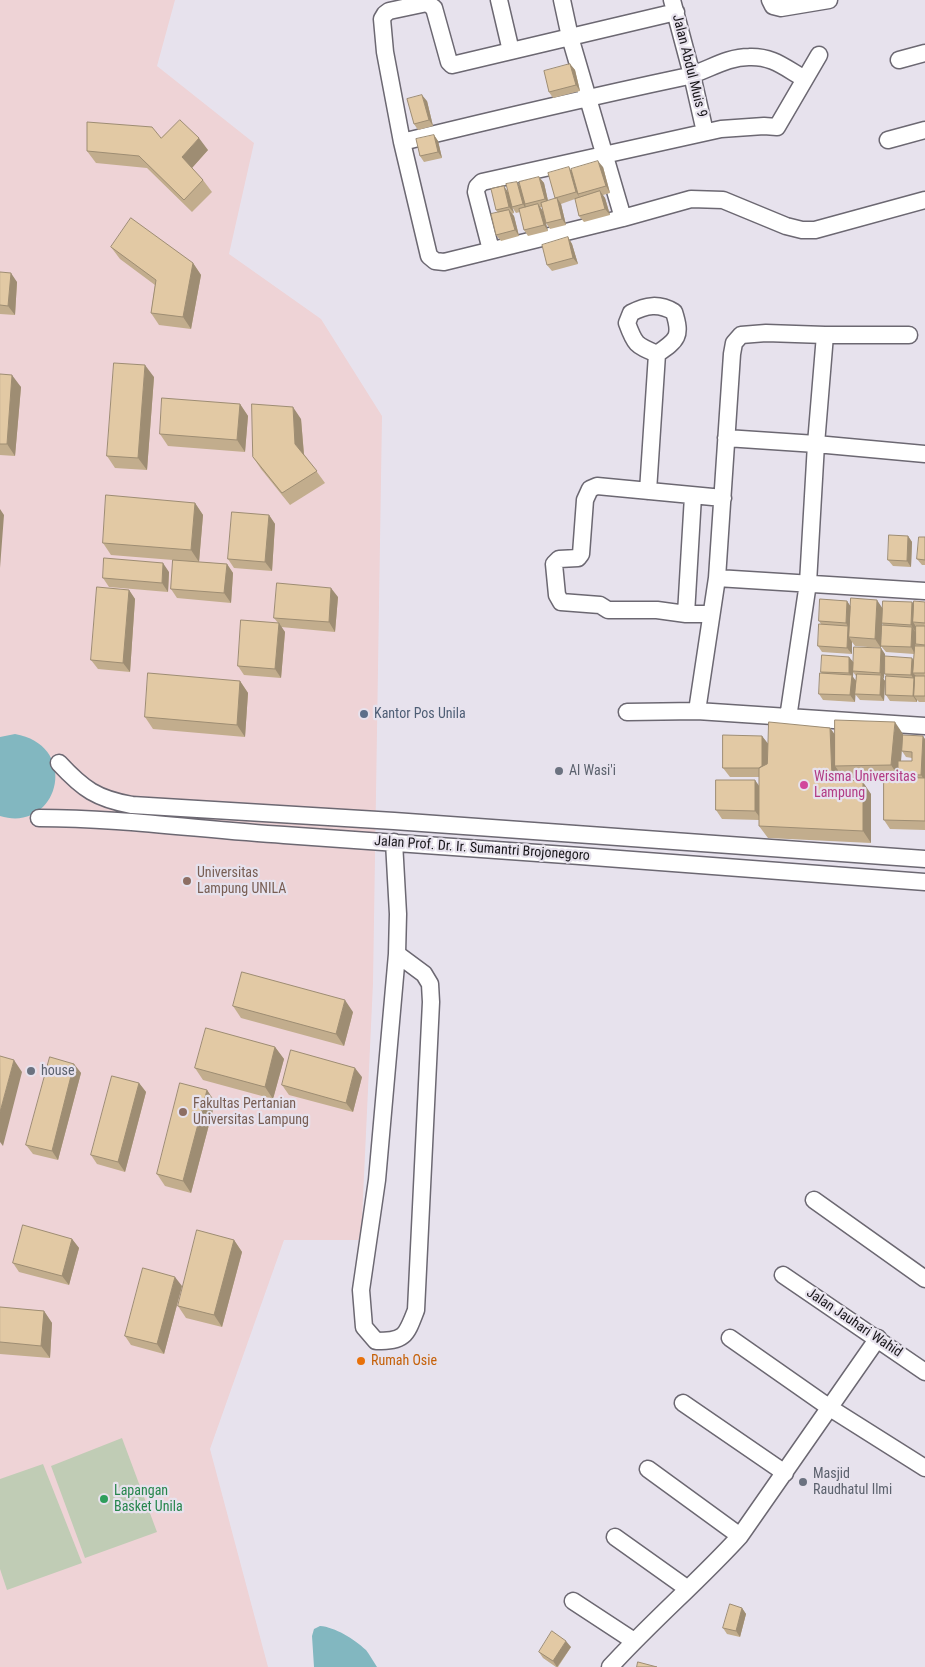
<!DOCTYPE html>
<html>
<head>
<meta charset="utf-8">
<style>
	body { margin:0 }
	canvas { display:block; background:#e7e2ed }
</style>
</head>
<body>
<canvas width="925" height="1667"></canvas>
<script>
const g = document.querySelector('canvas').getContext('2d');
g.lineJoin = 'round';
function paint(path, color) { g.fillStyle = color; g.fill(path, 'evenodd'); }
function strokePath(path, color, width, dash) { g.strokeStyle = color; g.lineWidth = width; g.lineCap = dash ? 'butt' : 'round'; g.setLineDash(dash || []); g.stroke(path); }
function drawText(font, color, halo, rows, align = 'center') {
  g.font = font + ' "Roboto Condensed",sans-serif'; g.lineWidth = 4.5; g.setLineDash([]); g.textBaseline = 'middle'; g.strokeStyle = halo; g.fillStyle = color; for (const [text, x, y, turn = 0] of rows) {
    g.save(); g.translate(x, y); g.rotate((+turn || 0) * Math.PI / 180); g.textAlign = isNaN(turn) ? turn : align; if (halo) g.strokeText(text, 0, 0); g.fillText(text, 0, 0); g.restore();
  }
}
const education = new Path2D(`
	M 0,0 L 175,0 L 157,66 L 254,143 L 229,254 L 321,319 L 382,416 L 373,983 L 361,1240 L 284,1240 L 210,1449 L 268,1667 L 0,1667 Z`);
const green = new Path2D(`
	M 122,1438 L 157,1532 L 85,1558 L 51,1466 Z
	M 43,1464 L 82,1563 L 7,1590 L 0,1569 L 0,1479 Z`);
const water = new Path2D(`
	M 15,734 C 82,746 58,834 0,816 L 0,737 Z
	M 320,1626 C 335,1627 354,1639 366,1650 C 370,1655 373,1661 377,1667 L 314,1667 L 312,1636 L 314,1629 Z`);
const minor = new Path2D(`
	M 499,0 L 511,51
	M 562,0 L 570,37 L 623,218
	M 672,0 L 692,75 L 705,132
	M 770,0 L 773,6 L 781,8 L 829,0
	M 676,12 L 452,65 L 449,62 L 434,8 L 427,3 L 389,11 L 385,14 L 382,19 L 385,52 L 402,142 L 429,256 L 435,261 L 444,262 L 623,218 L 691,199 L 723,200 L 786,226 L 802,230 L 815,230 L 925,200
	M 899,60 L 925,53
	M 888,140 L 925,130
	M 402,142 C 496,119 590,97 684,77 C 706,72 725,57 749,57 C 773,56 785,68 805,79 L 819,55
	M 491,250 L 476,192 L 477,187 L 482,182 L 721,129 L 764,126 L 777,127 L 805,79
	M 726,438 L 816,444 L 925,454
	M 648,491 L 657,354 C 636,345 635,345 627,323 L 631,313 C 646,305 659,303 674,312 C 682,337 677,340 657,354
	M 717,578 L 925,591
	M 686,614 L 693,496
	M 711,614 L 686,614 L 657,610 L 608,610 L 600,605 L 561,602 L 557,595 L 554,564 L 559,559 L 578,558 L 581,554 L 585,500 L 590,489 L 597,486 L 723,498
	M 697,711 L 717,578 L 732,354 L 734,343 L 741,335 L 766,333 L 825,335 L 909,335
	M 627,712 L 697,711 L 925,726
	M 788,718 L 808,583 L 816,444 L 825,335
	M 59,763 C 83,789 97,799 132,805 L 394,821 L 925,859
	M 39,818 C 121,818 203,830 284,835 C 498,849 711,866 925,882
	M 394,842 L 398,914 L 397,954 L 377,1180 L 361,1290 L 364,1327 L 376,1341 C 405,1341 406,1336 416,1310 L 431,1002 L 430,984 L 424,974 L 397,954
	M 814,1200 L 925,1279
	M 783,1275 L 925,1372
	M 730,1338 L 830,1408 L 925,1468
	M 683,1403 L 785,1473
	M 648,1469 L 740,1536
	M 615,1537 L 688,1589
	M 573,1601 L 634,1641
	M 610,1667 C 652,1621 699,1581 740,1536 L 878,1338`);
const wall = new Path2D(`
	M 570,64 L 575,70 L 580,91 L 553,98 L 549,92 Z
	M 427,101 L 433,126 L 418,130 L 414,124 Z
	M 434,135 L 438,141 L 442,158 L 424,162 L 420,156 Z
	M 161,138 L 208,150 L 192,168 L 203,180 L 212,192 L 192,212 L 147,168 L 96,163 L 87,151 Z
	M 603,167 L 610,193 L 603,195 L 605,198 L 610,215 L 584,222 L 579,216 L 575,199 L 561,204 L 566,225 L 550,229 L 546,223 L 542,207 L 540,207 L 548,231 L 528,236 L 524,230 L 520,212 L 516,213 L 512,207 L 514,213 L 512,214 L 514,216 L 519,236 L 501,241 L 496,235 L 498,213 L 496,210 L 508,192 L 539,177 L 544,183 L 548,201 L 555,199 L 555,198 L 571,171 Z
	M 568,237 L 572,244 L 578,264 L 552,271 L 547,265 Z
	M 111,247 L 193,263 L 201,275 L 191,329 L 159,325 L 151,313 L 155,285 L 120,259 Z
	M 0,272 L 17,282 L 15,315 L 0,314 Z
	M 0,374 L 21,387 L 15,456 L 0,455 Z
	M 154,377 L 147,470 L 115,468 L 107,456 Z
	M 240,404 L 248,416 L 245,452 L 168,446 L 160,434 Z
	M 301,419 L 304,454 L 325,483 L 290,505 L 261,469 L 253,457 Z
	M 195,503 L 203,515 L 199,562 L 227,564 L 233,573 L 231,603 L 177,598 L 171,589 L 173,560 L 111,555 L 103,543 Z
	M 269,515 L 275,524 L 272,571 L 234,568 L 228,559 Z
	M 908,536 L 912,542 L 911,567 L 893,566 L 888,560 Z
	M 925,537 L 925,565 L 922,565 L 917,559 Z
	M 169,572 L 168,592 L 109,587 L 103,578 Z
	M 129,590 L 135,599 L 130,672 L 98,669 L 91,660 Z
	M 338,597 L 335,632 L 281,627 L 285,632 L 281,678 L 244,675 L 238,666 L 278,623 L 274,618 Z
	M 847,601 L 850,606 L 883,608 L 912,602 L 914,605 L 925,602 L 925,702 L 919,702 L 917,700 L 917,702 L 890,701 L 886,695 L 886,676 L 885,674 L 914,660 L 914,654 L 886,652 L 881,646 L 884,626 L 882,623 L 881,648 L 855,646 L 852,642 L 852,654 L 822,652 L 818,646 L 821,624 L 819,621 Z
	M 885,654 L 883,679 L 885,681 L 884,701 L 860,700 L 855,694 L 856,676 L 853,672 L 853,677 L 856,681 L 855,702 L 823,700 L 819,694 L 822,674 L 821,672 L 849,657 L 853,662 Z
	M 240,681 L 248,693 L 245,737 L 153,729 L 145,717 Z
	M 830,728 L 835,735 L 903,735 L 925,739 L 925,830 L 890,829 L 884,820 L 884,778 L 843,778 L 840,773 L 840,778 L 871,794 L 871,843 L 768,838 L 759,826 L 759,820 L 722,819 L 716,810 L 759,786 L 759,777 L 730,777 L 723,768 L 762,736 L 768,744 ZM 902,740 L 902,751 L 906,757 L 912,758 L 912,761 L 901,761 Z
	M 233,1006 L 353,1012 L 344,1046 L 241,1018 Z
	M 275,1047 L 284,1059 L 273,1099 L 203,1080 L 195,1068 Z
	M 74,1064 L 81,1073 L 58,1160 L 33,1154 L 26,1145 Z
	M 362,1077 L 353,1112 L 289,1095 L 282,1085 Z
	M 139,1083 L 146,1092 L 125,1172 L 97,1164 L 91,1155 Z
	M 207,1090 L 215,1102 L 191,1193 L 165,1186 L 157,1174 Z
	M 72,1239 L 79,1248 L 69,1285 L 19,1272 L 13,1263 Z
	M 234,1240 L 242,1252 L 222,1327 L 186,1318 L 178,1306 Z
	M 182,1286 L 164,1354 L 131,1345 L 125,1336 Z
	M 0,1307 L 44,1311 L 52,1323 L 50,1358 L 0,1354 Z
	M 742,1608 L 746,1614 L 740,1637 L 727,1634 L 723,1628 Z
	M 571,1647 L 558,1667 L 556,1667 L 543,1658 L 539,1652 Z`);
const shadedWall = new Path2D(`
	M 570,64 L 575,70 L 580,91 L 576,85 Z
	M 422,95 L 427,101 L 433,126 L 429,120 Z
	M 434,135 L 438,141 L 442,158 L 438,152 Z
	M 199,138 L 208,150 L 191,169 L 182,157 Z
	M 598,161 L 603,167 L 610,193 L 606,186 Z
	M 569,167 L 573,174 L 578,194 L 580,198 L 576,192 Z
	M 539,177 L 544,183 L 549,205 L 545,199 Z
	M 517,182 L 522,188 L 525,204 L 527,211 L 523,204 Z
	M 504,186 L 508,192 L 514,213 L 509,207 Z
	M 600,191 L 605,198 L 610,215 L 605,209 Z
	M 557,198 L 561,204 L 566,225 L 562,219 Z
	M 538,204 L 543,211 L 548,231 L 544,225 Z
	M 509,210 L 514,216 L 519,236 L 515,230 Z
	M 568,237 L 572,244 L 578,264 L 573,258 Z
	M 193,263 L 201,275 L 191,329 L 183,317 Z
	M 11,273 L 17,282 L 15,315 L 8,306 Z
	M 145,365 L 154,377 L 147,470 L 138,458 Z
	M 12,375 L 21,387 L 15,456 L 7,444 Z
	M 240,404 L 248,416 L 245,452 L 237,440 Z
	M 293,407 L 301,419 L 304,456 L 295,444 Z
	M 195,503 L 203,515 L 199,562 L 191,550 Z
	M 0,509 L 4,515 L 0,568 Z
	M 269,515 L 275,524 L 272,571 L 265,562 Z
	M 908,536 L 912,542 L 911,567 L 907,561 Z
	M 163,563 L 169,572 L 168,592 L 162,583 Z
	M 227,564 L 233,573 L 231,603 L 224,593 Z
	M 331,588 L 338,597 L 335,632 L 329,622 Z
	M 129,590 L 135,599 L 130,672 L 123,663 Z
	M 877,600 L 883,609 L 881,648 L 875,639 Z
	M 847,601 L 851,607 L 849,637 L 852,642 L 852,654 L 847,648 L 848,627 L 846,623 Z
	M 912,602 L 916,608 L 913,622 L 915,625 L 915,631 L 911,625 Z
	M 279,623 L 285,632 L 281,678 L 275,669 Z
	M 912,627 L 916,633 L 915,654 L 911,647 Z
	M 881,648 L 885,654 L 884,679 L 880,673 Z
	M 849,657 L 854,663 L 853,677 L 856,681 L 855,702 L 850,695 L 851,677 L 849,673 Z
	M 912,658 L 916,664 L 913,673 L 916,676 L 914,696 L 917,700 L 917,702 L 913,696 L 914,679 L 911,675 Z
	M 881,675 L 885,681 L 884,701 L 880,695 Z
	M 240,681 L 248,693 L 245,737 L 237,725 Z
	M 895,722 L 903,734 L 900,774 L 898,774 L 899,777 L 891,765 Z
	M 830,728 L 839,740 L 835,766 L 840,773 L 840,789 L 832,777 Z
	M 762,736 L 769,745 L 768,777 L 762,768 Z
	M 923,736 L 925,739 L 925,781 L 921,775 Z
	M 755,780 L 762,790 L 762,820 L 755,811 Z
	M 863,782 L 871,794 L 871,843 L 863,831 Z
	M 345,1000 L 353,1012 L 344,1046 L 336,1034 Z
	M 275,1047 L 284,1059 L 273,1099 L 265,1087 Z
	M 14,1060 L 22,1072 L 3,1146 L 0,1142 L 0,1112 Z
	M 74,1064 L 81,1073 L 58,1160 L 52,1151 Z
	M 355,1068 L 362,1077 L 353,1112 L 346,1103 Z
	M 139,1083 L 146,1092 L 125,1172 L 118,1162 Z
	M 207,1090 L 215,1102 L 191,1193 L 183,1181 Z
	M 72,1239 L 79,1248 L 69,1285 L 62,1276 Z
	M 234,1240 L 242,1252 L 222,1327 L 214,1315 Z
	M 175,1277 L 182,1286 L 164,1354 L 157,1344 Z
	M 44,1311 L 52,1323 L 50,1358 L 41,1346 Z
	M 742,1608 L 746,1614 L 740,1637 L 736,1631 Z
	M 566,1641 L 571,1647 L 557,1667 L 553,1661 Z`);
const building = new Path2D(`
	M 570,64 L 576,85 L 549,92 L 544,71 Z
	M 422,95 L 429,120 L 414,124 L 407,99 Z
	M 180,120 L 199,138 L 182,157 L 203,180 L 184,200 L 139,156 L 87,151 L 87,122 L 152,127 L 161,138 Z
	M 434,135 L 438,152 L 420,156 L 416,139 Z
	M 598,161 L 606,186 L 578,194 L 571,169 Z
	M 569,167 L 576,192 L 555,198 L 548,173 Z
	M 539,177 L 545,199 L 525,204 L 519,182 Z
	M 517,182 L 523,204 L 512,207 L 506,184 Z
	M 504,186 L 509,207 L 496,210 L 491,189 Z
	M 600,191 L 605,209 L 579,216 L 575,199 Z
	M 557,198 L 562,219 L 546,223 L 541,203 Z
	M 538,204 L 544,225 L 524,230 L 519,209 Z
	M 509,210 L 515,230 L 496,235 L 491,214 Z
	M 131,218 L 193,263 L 183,317 L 151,313 L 156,280 L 111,247 Z
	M 568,237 L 573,258 L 547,265 L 542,245 Z
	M 0,272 L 11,273 L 8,306 L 0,305 Z
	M 114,363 L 145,365 L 138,458 L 107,456 Z
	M 0,374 L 12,375 L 7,444 L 0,444 Z
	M 162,398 L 240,404 L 237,440 L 160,434 Z
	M 252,404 L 293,407 L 295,444 L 317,471 L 282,493 L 253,457 Z
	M 106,495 L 195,503 L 191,550 L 103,543 Z
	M 232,512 L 269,515 L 265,562 L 228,559 Z
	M 889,535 L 908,536 L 907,561 L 888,560 Z
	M 919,537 L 925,537 L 925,560 L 917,559 Z
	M 104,558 L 163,563 L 162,583 L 103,578 Z
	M 173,560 L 227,564 L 224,593 L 171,589 Z
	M 277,583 L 331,588 L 329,622 L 274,618 Z
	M 97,587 L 129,590 L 123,663 L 91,660 Z
	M 851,598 L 877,600 L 875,639 L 849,637 Z
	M 820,599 L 847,601 L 846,623 L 819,621 Z
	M 883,601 L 912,602 L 911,625 L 882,623 Z
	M 914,601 L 925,602 L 925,623 L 913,622 Z
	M 241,620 L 279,623 L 275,669 L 238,666 Z
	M 819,624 L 848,626 L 847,648 L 818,646 Z
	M 882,625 L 912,627 L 911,647 L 881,646 Z
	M 916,626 L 925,626 L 925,645 L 916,644 Z
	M 915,646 L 925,646 L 925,673 L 913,673 Z
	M 854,647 L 881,648 L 880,673 L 853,671 Z
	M 822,655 L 849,657 L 849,673 L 821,672 Z
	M 885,656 L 912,658 L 911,675 L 885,674 Z
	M 148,673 L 240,681 L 237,725 L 145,717 Z
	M 820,673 L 852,675 L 850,695 L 819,694 Z
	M 857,674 L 881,675 L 880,695 L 855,694 Z
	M 886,676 L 914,678 L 913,696 L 886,695 Z
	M 915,676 L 925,676 L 925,696 L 914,696 Z
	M 835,720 L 895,722 L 891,765 L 835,766 Z
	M 769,722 L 830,728 L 832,777 L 863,782 L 863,831 L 759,826 L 759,768 L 767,764 Z
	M 723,735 L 762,736 L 762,766 L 759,768 L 723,768 Z
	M 903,735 L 923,736 L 921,775 L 898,774 L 898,761 L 912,761 L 912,752 L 902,751 Z
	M 884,777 L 925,778 L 925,821 L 884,820 Z
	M 716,780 L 755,780 L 755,811 L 716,810 Z
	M 242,972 L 345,1000 L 336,1034 L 233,1006 Z
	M 206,1028 L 275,1047 L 265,1087 L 195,1068 Z
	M 291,1050 L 355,1068 L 346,1103 L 282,1085 Z
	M 0,1056 L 14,1060 L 0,1112 Z
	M 50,1057 L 74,1064 L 52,1151 L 26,1145 Z
	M 112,1076 L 139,1083 L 118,1162 L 91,1155 Z
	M 180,1083 L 207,1090 L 183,1181 L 157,1174 Z
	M 23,1225 L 72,1239 L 62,1276 L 13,1263 Z
	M 197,1230 L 234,1240 L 214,1315 L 178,1306 Z
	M 143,1268 L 175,1277 L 157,1344 L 125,1336 Z
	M 0,1307 L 44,1311 L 41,1346 L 0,1342 Z
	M 730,1604 L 742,1608 L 736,1631 L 723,1628 Z
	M 552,1631 L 566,1641 L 553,1661 L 539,1652 Z
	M 638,1662 L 657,1667 L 637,1667 Z`);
const markers = [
	[364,714,5,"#5c6f8a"],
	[559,771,5,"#6b7280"],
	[804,785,5,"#d1479c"],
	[187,881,5,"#8d6e63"],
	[31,1071,5,"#6b7280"],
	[183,1112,5,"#8d6e63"],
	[361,1361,5,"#e8710a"],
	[803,1482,5,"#6b7280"],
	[104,1499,5,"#2e9e5b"]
];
const streetNames = [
	["Jalan Abdul Muis 9",689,66,76],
	["Jalan Prof. Dr. Ir. Sumantri Brojonegoro",482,849,4],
	["Jalan Jauhari Wahid",854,1323,34]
];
const serviceNames = [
	["Kantor Pos Unila",374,714]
];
const worshipNames = [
	["Al Wasi'i",569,771],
	["house",41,1071],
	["Masjid",813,1474],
	["Raudhatul Ilmi",813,1490]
];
const hotelNames = [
	["Wisma Universitas",814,777],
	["Lampung",814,793]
];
const educationNames = [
	["Universitas",197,873],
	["Lampung UNILA",197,889],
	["Fakultas Pertanian",193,1104],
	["Universitas Lampung",193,1120]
];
const foodNames = [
	["Rumah Osie",371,1361]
];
const leisureNames = [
	["Lapangan",114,1491],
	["Basket Unila",114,1507]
];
paint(education, '#eed3d6');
paint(green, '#c0ccb5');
paint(water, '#82b7c0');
strokePath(minor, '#6c6872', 19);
strokePath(minor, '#fff', 16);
paint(wall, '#c2ad8d');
paint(shadedWall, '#9e8d73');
paint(building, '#e2c9a4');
strokePath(building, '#9e8d73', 1);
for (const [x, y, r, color] of markers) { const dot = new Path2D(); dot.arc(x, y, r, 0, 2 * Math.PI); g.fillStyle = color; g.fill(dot); strokePath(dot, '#e7e2ed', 2); }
drawText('14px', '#18161a', '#e7e2ed', streetNames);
drawText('14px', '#4e5e75', '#e7e2ed', serviceNames, 'left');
drawText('14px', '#5b616d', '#e7e2ed', worshipNames, 'left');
drawText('14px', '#b23c85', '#e7e2ed', hotelNames, 'left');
drawText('14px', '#785e54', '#e7e2ed', educationNames, 'left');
drawText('14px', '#c56008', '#e7e2ed', foodNames, 'left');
drawText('14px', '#27864d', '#e7e2ed', leisureNames, 'left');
</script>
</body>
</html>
